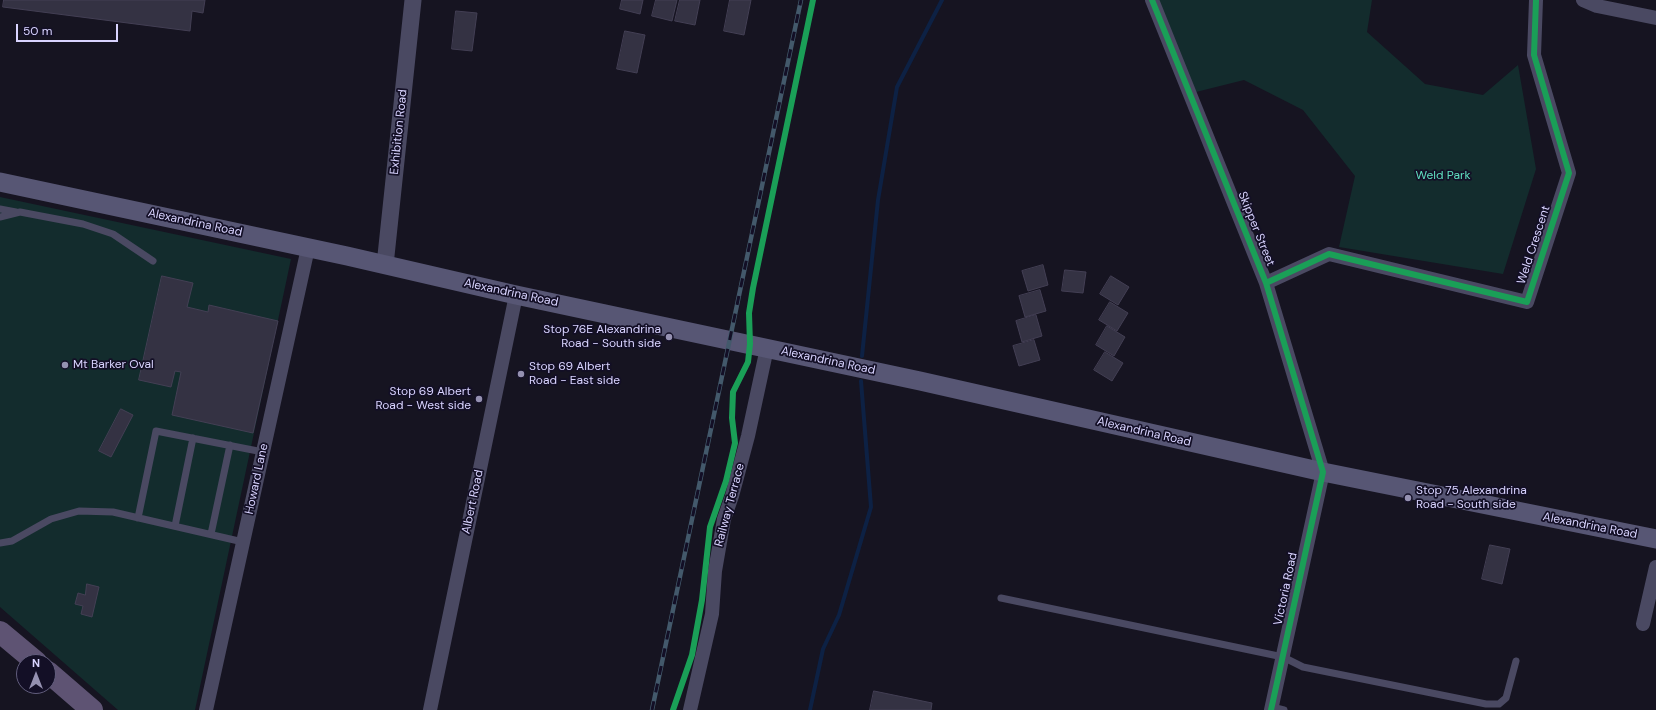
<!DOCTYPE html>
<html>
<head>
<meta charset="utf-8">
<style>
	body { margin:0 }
	#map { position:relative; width:1656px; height:710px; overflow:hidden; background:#161421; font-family:"DM Sans",sans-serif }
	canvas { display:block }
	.north { position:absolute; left:16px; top:654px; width:40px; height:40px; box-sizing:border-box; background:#130f26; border:1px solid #625e7d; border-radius:50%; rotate:0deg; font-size:11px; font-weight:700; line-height:16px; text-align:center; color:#d9d4ff }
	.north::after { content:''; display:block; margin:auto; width:14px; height:18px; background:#9591b1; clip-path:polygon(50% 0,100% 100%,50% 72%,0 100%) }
	.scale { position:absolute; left:16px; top:24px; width:102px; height:18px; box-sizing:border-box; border:2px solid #d9d4ff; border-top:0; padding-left:5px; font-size:12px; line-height:14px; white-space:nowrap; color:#d9d4ff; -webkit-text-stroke:3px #130f26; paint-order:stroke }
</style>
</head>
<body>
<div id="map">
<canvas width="1656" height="710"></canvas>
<div class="north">N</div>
<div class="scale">50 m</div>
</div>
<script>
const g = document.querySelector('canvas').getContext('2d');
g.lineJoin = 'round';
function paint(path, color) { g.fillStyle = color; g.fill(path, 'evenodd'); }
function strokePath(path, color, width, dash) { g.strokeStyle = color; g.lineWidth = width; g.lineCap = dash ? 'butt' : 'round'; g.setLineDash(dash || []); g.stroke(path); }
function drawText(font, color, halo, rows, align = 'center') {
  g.font = font + ' "DM Sans",sans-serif'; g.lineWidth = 3.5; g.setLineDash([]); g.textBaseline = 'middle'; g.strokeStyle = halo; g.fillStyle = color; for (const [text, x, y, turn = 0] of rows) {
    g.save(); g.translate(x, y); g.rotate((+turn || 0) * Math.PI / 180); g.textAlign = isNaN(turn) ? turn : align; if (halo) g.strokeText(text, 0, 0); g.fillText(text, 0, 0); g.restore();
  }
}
const green = new Path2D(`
	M 1155,0 L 1372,0 L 1367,32 L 1425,84 L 1483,95 L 1518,65 L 1536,169 L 1503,274 L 1339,247 L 1355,176 L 1303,110 L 1244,80 L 1192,93 Z
	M 0,197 L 291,259 L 195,710 L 118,710 L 0,607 Z`);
const stream = new Path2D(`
	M 862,356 L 878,200 L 897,87 L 942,0
	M 810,710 L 823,649 L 839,615 L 871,507 L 861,381`);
const building = new Path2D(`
	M 4,0 L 205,0 L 203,13 L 192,11 L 190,31 L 3,7 Z
	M 622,0 L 643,0 L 640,14 L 620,9 Z
	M 656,0 L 677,0 L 672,21 L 652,16 Z
	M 680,0 L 700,0 L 695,25 L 675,21 Z
	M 730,0 L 751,0 L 744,35 L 724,31 Z
	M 456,11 L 477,13 L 472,51 L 452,49 Z
	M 625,31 L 645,35 L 637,73 L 617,69 Z
	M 1043,265 L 1048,285 L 1028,291 L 1022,271 Z
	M 1065,270 L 1086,272 L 1083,293 L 1062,291 Z
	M 162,276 L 193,283 L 187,307 L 208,312 L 209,305 L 278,321 L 253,433 L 172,415 L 181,372 L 175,371 L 171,387 L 139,380 Z
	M 1111,276 L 1129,287 L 1118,305 L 1100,294 Z
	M 1040,290 L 1046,311 L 1025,317 L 1019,296 Z
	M 1110,302 L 1128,313 L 1117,331 L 1099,320 Z
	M 1036,315 L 1042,336 L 1022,342 L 1016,321 Z
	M 1107,326 L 1125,337 L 1114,356 L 1096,345 Z
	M 1034,340 L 1040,360 L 1019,366 L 1013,346 Z
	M 1105,352 L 1123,363 L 1112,381 L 1094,370 Z
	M 121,409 L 133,415 L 111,457 L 99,451 Z
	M 1490,545 L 1510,549 L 1502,584 L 1482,579 Z
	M 87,584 L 99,587 L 92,617 L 81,614 L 83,606 L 75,604 L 78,593 L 85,595 Z
	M 874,691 L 932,703 L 931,710 L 870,710 Z`);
const service = new Path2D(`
	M 0,209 L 16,212
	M 0,217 L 20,212 L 83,224 L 113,234 L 153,261
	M 138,518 L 156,431 L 263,452
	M 175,526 L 193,438
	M 211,534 L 230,445
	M 0,543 L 12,541 L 51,519 L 79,511 L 113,512 L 243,542
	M 1001,598 L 1283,657 L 1303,667 L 1486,704 L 1499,704 L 1506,698 L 1516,661
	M 1272,707 L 1284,710`);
const minor = new Path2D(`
	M 1152,0 L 1266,283 L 1323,472 L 1271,710
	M 1583,0 L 1597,6 L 1656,18
	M 1266,283 L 1329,254 L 1527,302 L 1569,173 L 1534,55 L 1536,0
	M 1643,624 L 1656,567
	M 206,710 L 308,248
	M 430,710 L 516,295
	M 690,710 L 712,614 L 715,571 L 724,519 L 732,496 L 748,436 L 767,348`);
const tertiary = new Path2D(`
	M 385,265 L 413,0`);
const secondary = new Path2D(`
	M 0,182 L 347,256 L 516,295 L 920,381 L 1323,472 L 1656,539`);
const primary = new Path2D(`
	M 0,632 L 36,662
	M 48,672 L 92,710`);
const rail = new Path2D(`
	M 652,710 L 801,0`);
const cycleway = new Path2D(`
	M 1152,0 L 1266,283 L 1323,472 L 1271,710
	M 1266,283 L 1329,254 L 1527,302 L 1569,173 L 1534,55 L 1536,0
	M 673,710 L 692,655 L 702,600 L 710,527 L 726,481 L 735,443 L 732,418 L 733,392 L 748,362 L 750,344 L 749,313 L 753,288 L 813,0`);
const markers = [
	[669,337,4,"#9591b1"],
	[65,365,4,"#9591b1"],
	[521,374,4,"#9591b1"],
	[479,399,4,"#9591b1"],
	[1408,498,4,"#9591b1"]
];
const streetNames = [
	["Exhibition Road",399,132,-84],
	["Alexandrina Road",195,223,12],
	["Skipper Street",1256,229,68],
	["Weld Crescent",1534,245,-72],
	["Alexandrina Road",511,293,12],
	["Alexandrina Road",828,361,12],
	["Alexandrina Road",1144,432,13],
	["Howard Lane",257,479,-78],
	["Albert Road",473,502,-78],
	["Railway Terrace",730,505,-75],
	["Alexandrina Road",1590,526,11],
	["Victoria Road",1286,589,-78]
];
const parkNames = [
	["Weld Park",1443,176]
];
const poiNames = [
	["Stop 76E Alexandrina",661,330,"right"],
	["Road - South side",661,344,"right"],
	["Mt Barker Oval",73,365],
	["Stop 69 Albert",529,367],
	["Road - East side",529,381],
	["Stop 69 Albert",471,392,"right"],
	["Road - West side",471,406,"right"],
	["Stop 75 Alexandrina",1416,491],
	["Road - South side",1416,505]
];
paint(green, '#132c2d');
strokePath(stream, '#0d2144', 4);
paint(building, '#343243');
strokePath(building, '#433f54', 1);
strokePath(service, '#4a4962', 7);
strokePath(minor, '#4a4962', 14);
strokePath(tertiary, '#4a4962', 17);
strokePath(secondary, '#575674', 19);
strokePath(primary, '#5e5373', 22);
strokePath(rail, '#43596b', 4.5);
strokePath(rail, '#130f26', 3, [9]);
strokePath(cycleway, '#1a9f57', 6);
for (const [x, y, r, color] of markers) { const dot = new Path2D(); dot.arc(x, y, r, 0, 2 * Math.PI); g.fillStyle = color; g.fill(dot); strokePath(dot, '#130f26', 1.5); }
drawText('12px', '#d9d4ff', '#130f26', streetNames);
drawText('12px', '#5fe0c0', '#130f26', parkNames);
drawText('12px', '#d9d4ff', '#130f26', poiNames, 'left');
</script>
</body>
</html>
